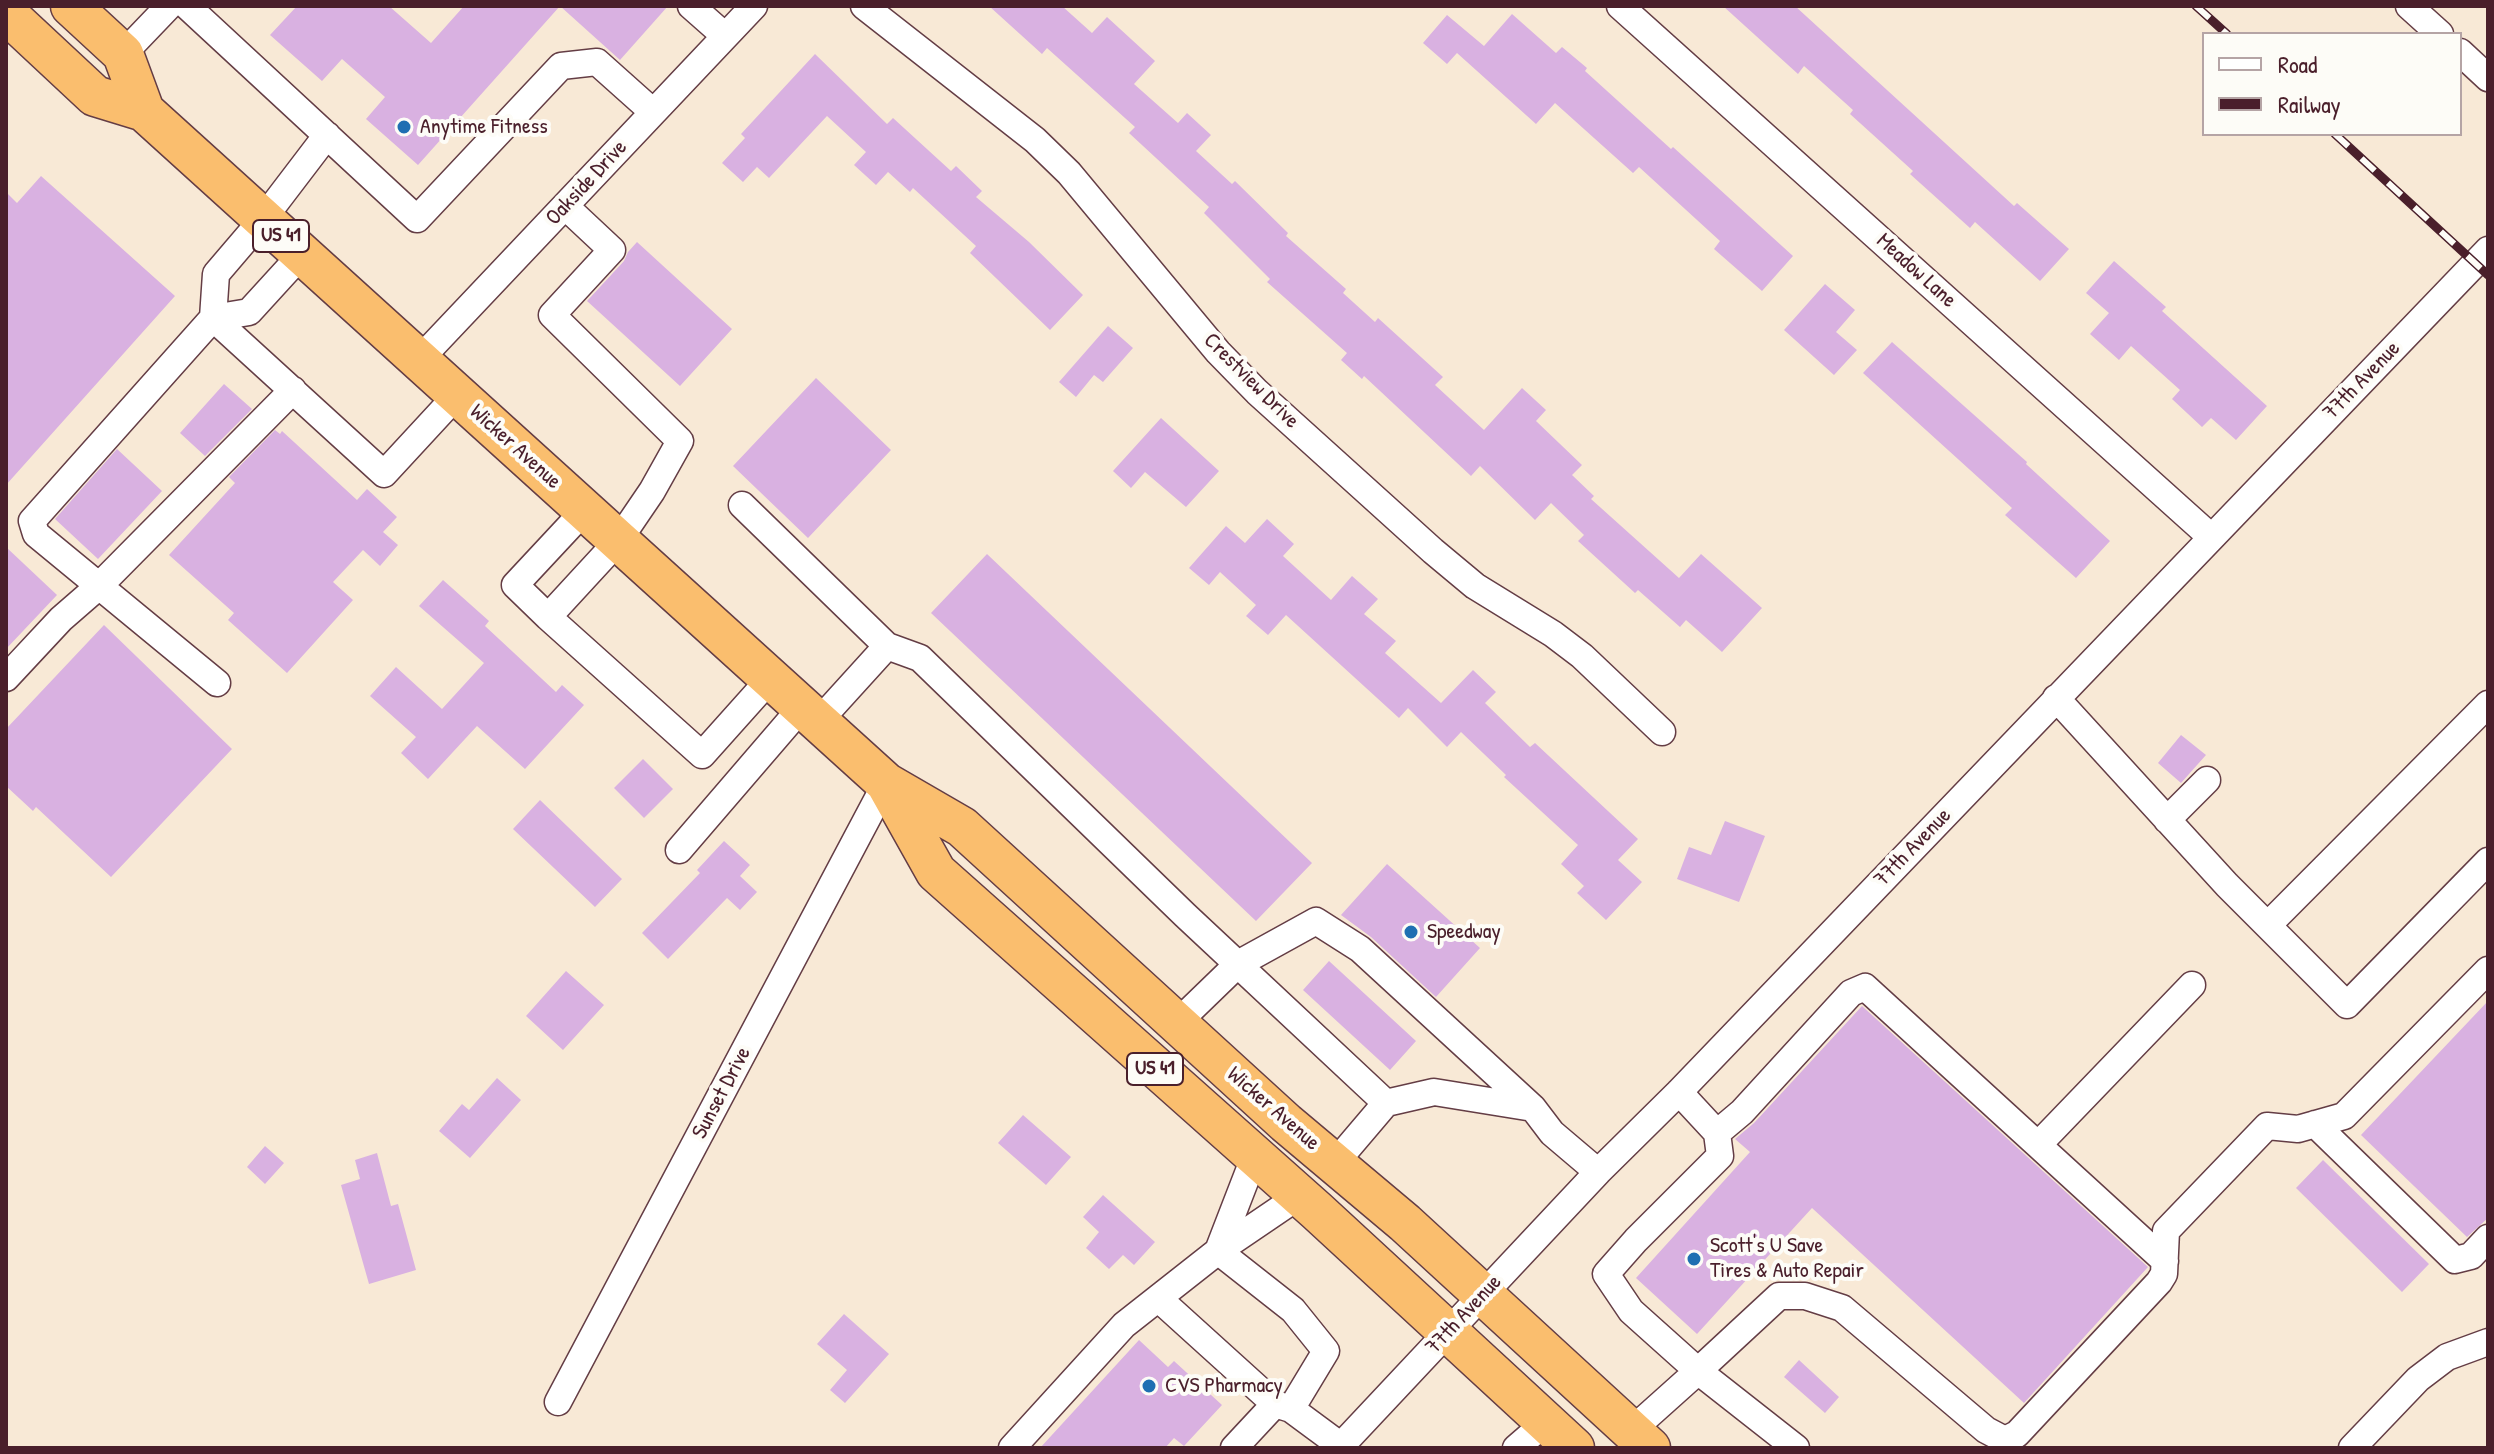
<!DOCTYPE html>
<html>
<head>
<meta charset="utf-8">
<style>
	body { margin:0 }
	#map { position:relative; width:2494px; height:1454px; overflow:hidden; background:#f8e9d6; font-family:"Patrick Hand",sans-serif }
	canvas { display:block }
	.frame { position:absolute; inset:0; border:8px solid #4a1f2b; pointer-events:none }
	.legend { position:absolute; left:2202px; top:32px; width:260px; height:104px; box-sizing:border-box; background:#fdfcf7; border:2px solid #b5a4a5; margin:0; padding:10px 14px; list-style:none; font-size:24px; color:#4a1f2b }
	.legend li { display:flex; align-items:center; gap:16px; height:40px }
	.legend b { width:40px; border:2px solid #b5a4a5 }
</style>
</head>
<body>
<div id="map">
<canvas width="2494" height="1454"></canvas>
<div class="frame"></div>
<ul class="legend">
<li><b style="height:10px;background:#fff"></b>Road</li>
<li><b style="height:10px;background:#4a1f2b"></b>Railway</li>
</ul>
</div>
<script>
const g = document.querySelector('canvas').getContext('2d');
g.lineJoin = 'round';
function paint(path, color) { g.fillStyle = color; g.fill(path, 'evenodd'); }
function strokePath(path, color, width, dash) { g.strokeStyle = color; g.lineWidth = width; g.lineCap = dash ? 'butt' : 'round'; g.setLineDash(dash || []); g.stroke(path); }
function drawText(font, color, halo, rows, align = 'center') {
  g.font = font + ' "Patrick Hand",sans-serif'; g.lineWidth = 8; g.setLineDash([]); g.textBaseline = 'middle'; g.strokeStyle = halo; g.fillStyle = color; for (const [text, x, y, turn = 0] of rows) {
    g.save(); g.translate(x, y); g.rotate((+turn || 0) * Math.PI / 180); g.textAlign = isNaN(turn) ? turn : align; if (halo) g.strokeText(text, 0, 0); g.fillText(text, 0, 0); g.restore();
  }
}
const building = new Path2D(`
	M 297,6 L 389,6 L 431,43 L 464,6 L 668,6 L 620,60 L 560,6 L 418,165 L 366,119 L 385,97 L 342,59 L 322,81 L 270,35 Z
	M 989,6 L 1062,6 L 1092,33 L 1107,17 L 1155,61 L 1134,84 L 1178,123 L 1187,113 L 1211,135 L 1196,151 L 1232,184 L 1235,181 L 1288,233 L 1286,236 L 1346,289 L 1343,293 L 1375,322 L 1378,318 L 1443,377 L 1435,385 L 1484,430 L 1522,388 L 1546,410 L 1536,421 L 1582,465 L 1572,475 L 1594,496 L 1591,499 L 1679,578 L 1701,554 L 1762,608 L 1722,652 L 1686,620 L 1680,627 L 1638,590 L 1635,593 L 1578,541 L 1584,535 L 1551,503 L 1535,520 L 1480,466 L 1471,476 L 1364,376 L 1362,379 L 1341,360 L 1347,353 L 1267,282 L 1270,279 L 1204,213 L 1209,207 L 1129,133 L 1135,127 L 1047,48 L 1042,54 Z
	M 1723,6 L 1795,6 L 2014,206 L 2017,203 L 2069,249 L 2040,281 L 1975,222 L 1970,228 L 1910,174 L 1913,171 L 1850,114 L 1853,110 L 1804,66 L 1798,74 Z
	M 1512,14 L 1556,53 L 1562,47 L 1587,68 L 1585,71 L 1671,149 L 1673,147 L 1793,256 L 1762,291 L 1714,249 L 1720,241 L 1639,167 L 1633,173 L 1555,103 L 1536,124 L 1457,53 L 1447,64 L 1423,43 L 1447,15 L 1484,46 Z
	M 815,54 L 887,124 L 893,118 L 951,171 L 956,166 L 982,191 L 976,197 L 1029,242 L 1083,295 L 1050,330 L 970,253 L 976,246 L 913,188 L 910,192 L 888,172 L 876,185 L 854,165 L 866,152 L 827,116 L 769,178 L 757,167 L 743,182 L 722,163 L 745,138 L 741,134 Z
	M 41,176 L 175,296 L 6,485 L 6,192 L 17,203 Z
	M 637,242 L 732,329 L 680,386 L 587,301 L 624,261 L 628,252 Z
	M 2114,261 L 2166,307 L 2162,311 L 2267,406 L 2236,440 L 2211,418 L 2202,427 L 2172,399 L 2180,390 L 2131,346 L 2119,360 L 2090,334 L 2109,313 L 2086,293 Z
	M 1825,284 L 1855,310 L 1836,332 L 1857,350 L 1834,375 L 1784,330 Z
	M 1108,326 L 1133,348 L 1103,382 L 1094,375 L 1076,397 L 1059,382 Z
	M 1892,342 L 2027,462 L 2026,464 L 2110,541 L 2076,578 L 2005,515 L 2012,508 L 1863,373 Z
	M 816,378 L 891,450 L 808,538 L 733,466 Z
	M 224,384 L 252,409 L 205,456 L 180,433 Z
	M 1161,418 L 1219,471 L 1186,507 L 1145,472 L 1131,488 L 1113,471 Z
	M 275,430 L 280,434 L 282,431 L 357,500 L 367,489 L 397,517 L 383,532 L 398,545 L 380,566 L 363,550 L 333,582 L 353,600 L 287,673 L 228,620 L 234,613 L 169,555 L 235,483 L 229,477 Z
	M 117,449 L 162,491 L 98,559 L 55,519 Z
	M 1267,519 L 1294,544 L 1283,556 L 1331,600 L 1352,576 L 1378,599 L 1364,614 L 1396,641 L 1385,653 L 1441,703 L 1473,670 L 1496,692 L 1485,703 L 1530,747 L 1535,743 L 1638,839 L 1618,860 L 1642,882 L 1606,920 L 1577,893 L 1584,886 L 1561,864 L 1578,845 L 1504,777 L 1506,775 L 1461,732 L 1447,747 L 1408,708 L 1399,718 L 1286,615 L 1268,635 L 1246,616 L 1256,605 L 1220,572 L 1209,585 L 1189,568 L 1226,526 L 1245,543 Z
	M 6,547 L 57,595 L 6,649 Z
	M 987,554 L 1312,863 L 1256,921 L 931,613 Z
	M 443,580 L 489,621 L 485,626 L 556,692 L 562,685 L 584,705 L 525,769 L 477,726 L 428,779 L 401,753 L 416,737 L 370,696 L 396,667 L 442,709 L 484,663 L 419,606 Z
	M 104,625 L 232,749 L 111,877 L 36,807 L 33,811 L 6,786 L 6,729 Z
	M 2181,735 L 2206,755 L 2181,783 L 2158,763 Z
	M 643,759 L 673,789 L 644,818 L 614,788 Z
	M 540,800 L 622,879 L 595,907 L 513,829 Z
	M 1725,821 L 1765,836 L 1739,902 L 1677,879 L 1689,847 L 1711,855 Z
	M 724,841 L 750,865 L 740,876 L 757,892 L 740,910 L 727,898 L 668,959 L 642,933 L 700,873 L 697,870 Z
	M 1387,864 L 1480,948 L 1436,997 L 1371,937 L 1341,915 Z
	M 1329,961 L 1416,1041 L 1390,1070 L 1303,990 Z
	M 566,971 L 604,1005 L 563,1050 L 526,1016 Z
	M 2488,1001 L 2488,1218 L 2467,1237 L 2361,1135 Z
	M 1862,1006 L 2148,1267 L 2024,1403 L 1812,1208 L 1697,1334 L 1636,1278 L 1750,1152 L 1735,1139 L 1754,1123 Z
	M 497,1078 L 521,1100 L 470,1158 L 439,1131 L 462,1104 L 469,1110 Z
	M 1023,1115 L 1071,1157 L 1046,1185 L 998,1143 Z
	M 265,1146 L 284,1163 L 265,1184 L 247,1167 Z
	M 377,1153 L 391,1206 L 398,1204 L 416,1270 L 369,1284 L 341,1185 L 360,1179 L 355,1160 Z
	M 2323,1160 L 2429,1264 L 2402,1292 L 2296,1188 Z
	M 1103,1195 L 1155,1242 L 1134,1265 L 1123,1255 L 1109,1269 L 1086,1248 L 1099,1232 L 1083,1217 Z
	M 844,1314 L 889,1354 L 845,1403 L 830,1390 L 847,1370 L 817,1344 Z
	M 1139,1340 L 1168,1367 L 1174,1361 L 1222,1405 L 1184,1446 L 1174,1438 L 1165,1448 L 1040,1448 Z
	M 1799,1360 L 1839,1397 L 1825,1413 L 1784,1377 Z`);
const minor = new Path2D(`
	M 187,6 L 417,219 L 561,66 L 597,62 L 653,112
	M 691,6 L 725,36
	M 864,6 L 1035,140 L 1069,173 L 1218,352 L 1257,392 L 1433,551 L 1475,586 L 1553,634 L 1582,656 L 1662,732
	M 1620,6 L 2211,537
	M 2409,6 L 2440,34
	M 2460,52 L 2488,78
	M 123,54 L 169,6
	M 565,206 L 612,250 L 552,315 L 680,441 L 652,491 L 618,541 L 548,617 L 702,755 L 770,679
	M 213,318 L 384,474 L 457,395
	M 213,318 L 249,312 L 302,254
	M 419,360 L 754,6
	M 742,505 L 887,646
	M 548,617 L 515,585 L 584,511
	M 6,678 L 61,619 L 99,586 L 293,390
	M 217,683 L 36,534 L 32,521 L 213,318 L 216,274 L 263,219 L 327,135
	M 2056,698 L 2227,885 L 2347,1005 L 2488,861
	M 818,722 L 887,646 L 920,658 L 1185,915 L 1386,1103
	M 2167,820 L 2207,780
	M 679,850 L 802,707
	M 2268,925 L 2488,704
	M 1177,1023 L 1238,964 L 1316,921 L 1360,949 L 1533,1108
	M 1679,1092 L 1717,1133 L 1720,1156 L 1636,1240 L 1606,1274 L 1631,1311 L 1698,1371 L 1779,1296 L 1805,1296 L 1842,1308 L 1986,1430 L 2005,1440 L 2017,1434 L 2159,1282 L 2164,1274 L 2166,1231 L 2267,1126 L 2298,1129 L 2344,1116 L 2488,970
	M 2315,1124 L 2455,1260 L 2471,1256 L 2488,1238
	M 1717,1133 L 1742,1112 L 1851,993 L 1865,987 L 2165,1261
	M 2038,1145 L 2192,985
	M 1335,1163 L 1386,1103 L 1434,1092 L 1533,1108 L 1552,1133 L 1598,1172
	M 1218,1251 L 1293,1310 L 1326,1351 L 1291,1409
	M 1218,1251 L 1254,1158
	M 1159,1299 L 1275,1404
	M 558,1402 L 886,783
	M 1631,1431 L 1698,1371 L 1796,1448
	M 1012,1448 L 1124,1325 L 1218,1251 L 1299,1196
	M 1234,1448 L 1275,1404 L 1291,1409 L 1341,1446
	M 1339,1448 L 1598,1172 L 1679,1092 L 2488,250
	M 1516,1448 L 1546,1422
	M 2352,1448 L 2418,1379 L 2447,1357 L 2488,1342`);
const highway = new Path2D(`
	M 71,6 L 123,54 L 144,111
	M 6,13 L 95,96 L 144,111 L 886,783 L 962,827 L 1286,1123 L 1405,1223 L 1650,1448
	M 886,783 L 936,872 L 1317,1211 L 1574,1448`);
const rail = new Path2D(`
	M 2196,6 L 2227,34
	M 2335,134 L 2488,275`);
const markers = [
	[404,127,8,"#1f6fb2"],
	[1411,932,8,"#1f6fb2"],
	[1694,1259,8,"#1f6fb2"],
	[1149,1386,8,"#1f6fb2"]
];
const shields = [
	[281,236,56],
	[1155,1069,56]
];
const shieldNames = [
	["US 41",281,236],
	["US 41",1155,1069]
];
const poiNames = [
	["Anytime Fitness",420,127],
	["Speedway",1427,932],
	["Scott's U Save",1710,1246],
	["Tires & Auto Repair",1710,1271],
	["CVS Pharmacy",1165,1386]
];
const streetNames = [
	["Oakside Drive",587,183,-47],
	["Meadow Lane",1916,271,42],
	["Crestview Drive",1251,381,45],
	["77th Avenue",2362,381,-46],
	["Wicker Avenue",515,447,42],
	["77th Avenue",1913,848,-46],
	["Sunset Drive",722,1093,-62],
	["Wicker Avenue",1273,1109,41],
	["77th Avenue",1464,1315,-47]
];
paint(building, '#d9b1e1');
strokePath(minor, '#643d45', 29);
strokePath(highway, '#643d45', 43);
strokePath(minor, '#fff', 26);
strokePath(highway, '#fabe6e', 40);
strokePath(rail, '#4a1f2b', 9);
strokePath(rail, '#fdfcf7', 6, [18]);
for (const [x, y, r, color] of markers) { const dot = new Path2D(); dot.arc(x, y, r, 0, 2 * Math.PI); g.fillStyle = color; g.fill(dot); strokePath(dot, '#fdfcf7', 3); }
for (const [x, y, w] of shields) { const box = new Path2D(); box.roundRect(x - w / 2, y - 16, w, 32, 6); g.fillStyle = '#fdfcf7'; g.fill(box); strokePath(box, '#4a1f2b', 2); }
drawText('bold 20px', '#4a1f2b', null, shieldNames);
drawText('22px', '#4a1f2b', '#fdfcf7', poiNames, 'left');
drawText('22px', '#4a1f2b', '#fdfcf7', streetNames);
</script>
</body>
</html>
